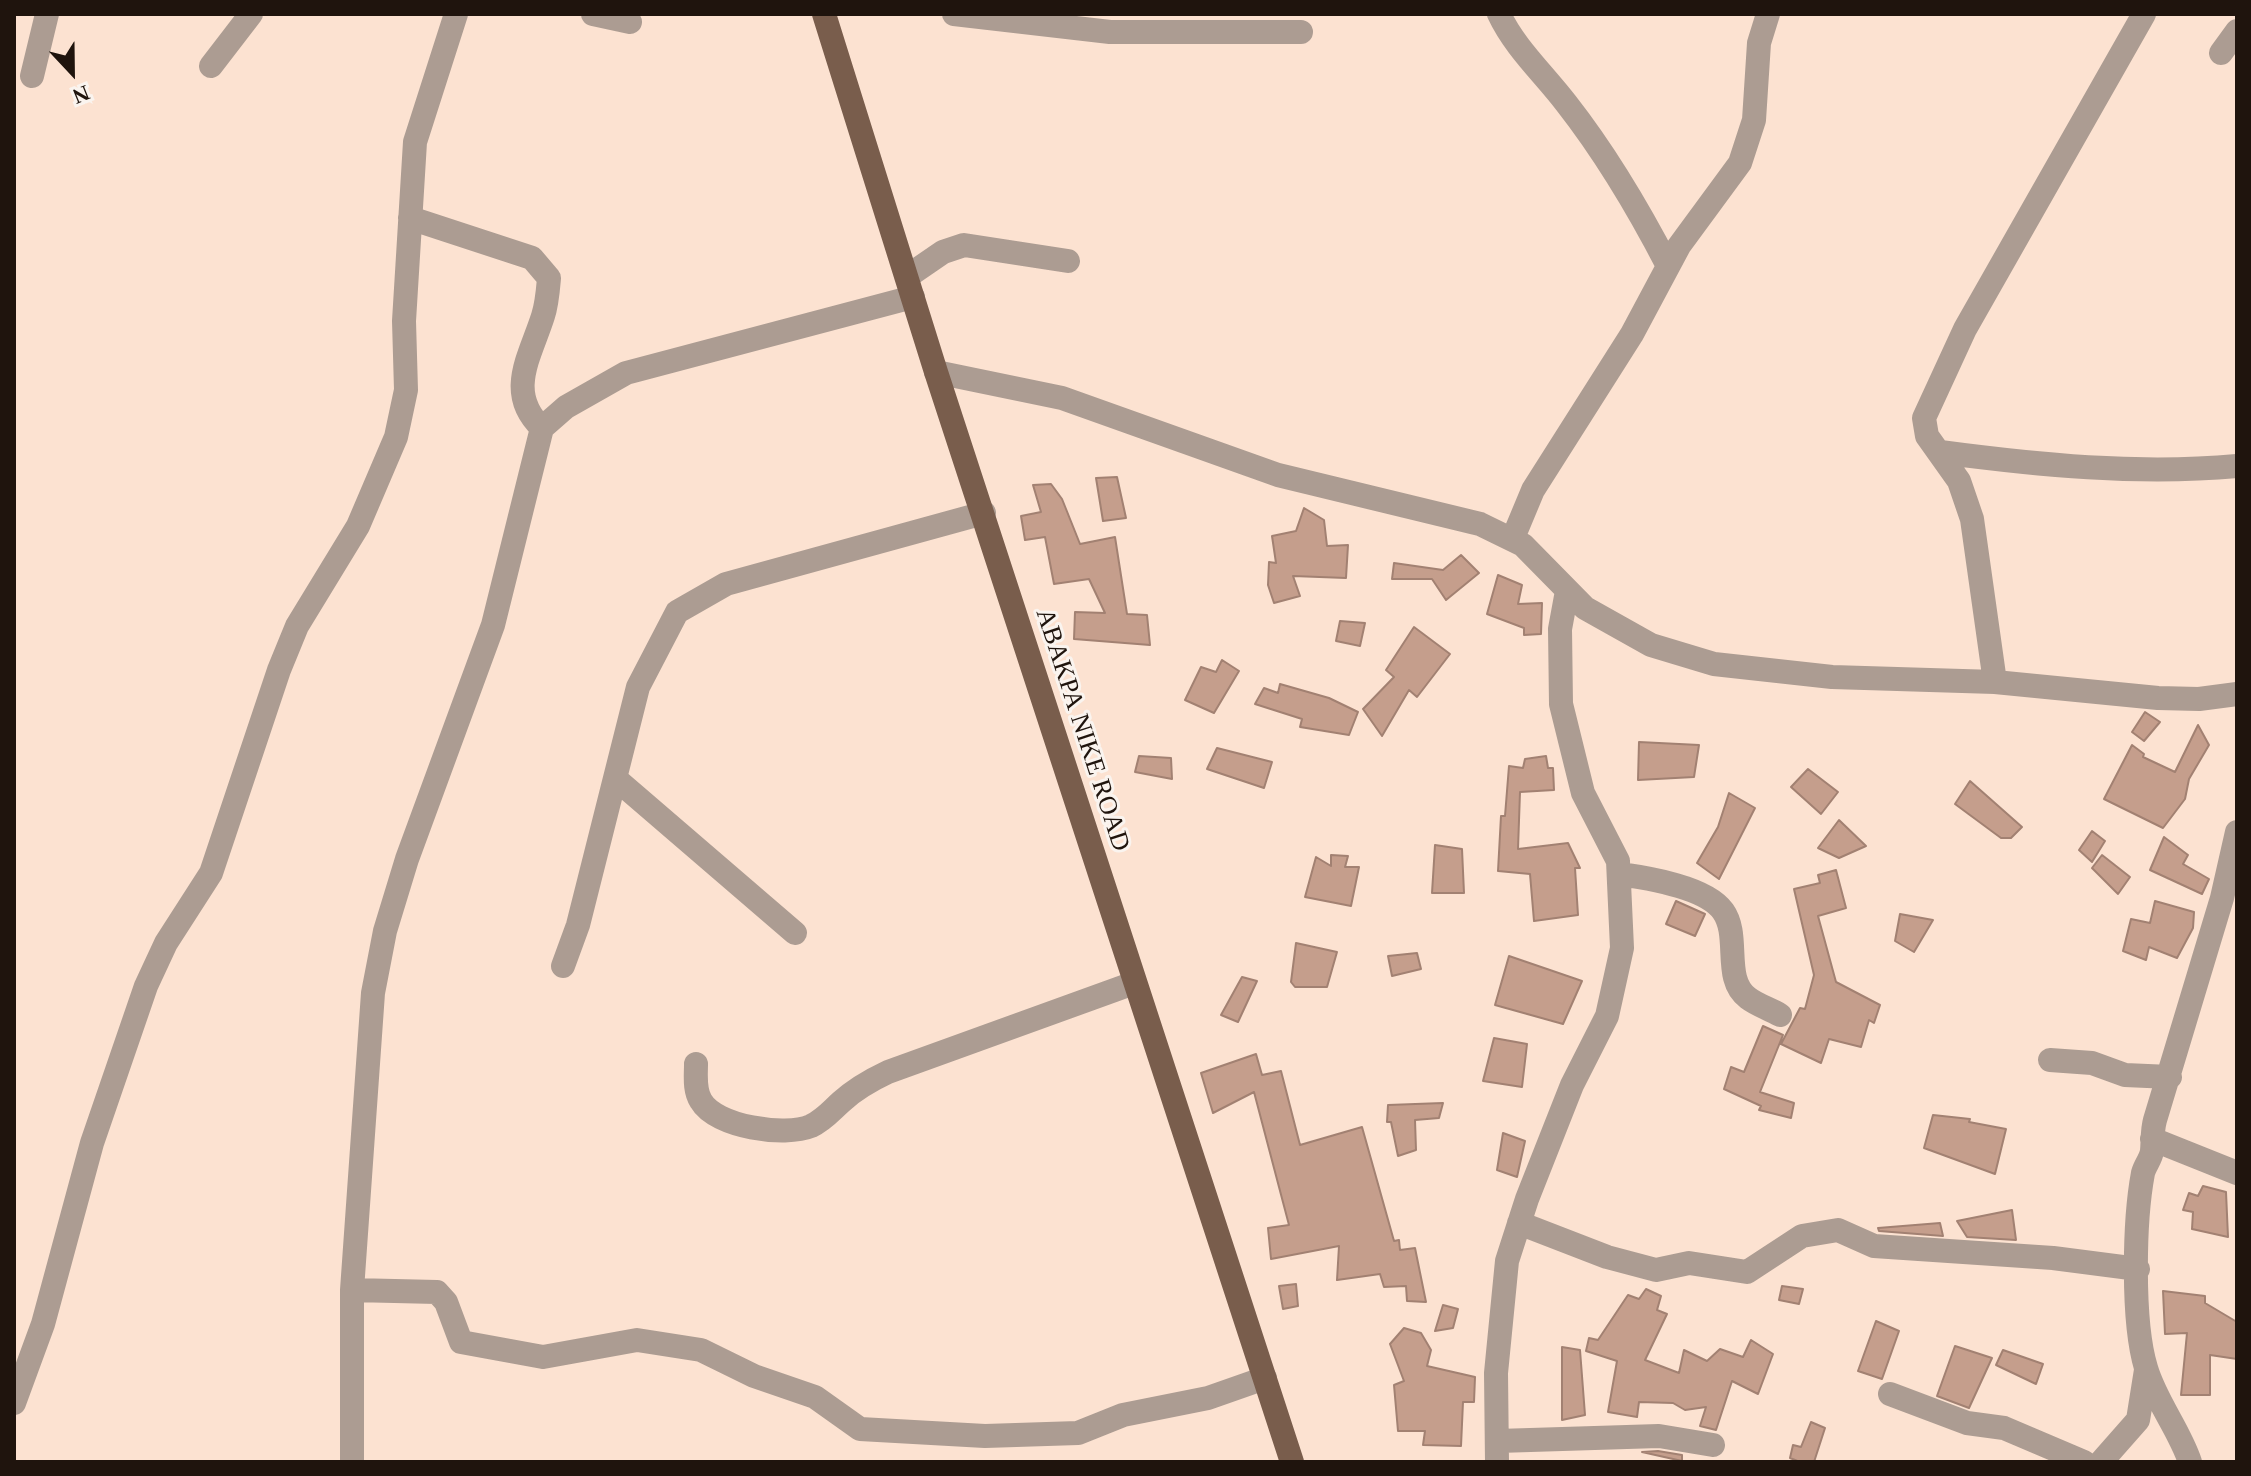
<!DOCTYPE html>
<html>
<head>
<meta charset="utf-8">
<style>
	body { margin:0 }
	#map { position:relative; width:2251px; height:1476px; overflow:hidden; background:#fce2d1; font-family:Georgia,serif }
	canvas { display:block }
	.frame { position:absolute; inset:0; border:16px solid #1f140d; pointer-events:none }
	.north { position:absolute; left:32px; top:32px; width:80px; height:80px; -webkit-text-stroke:6px #faf4ef; paint-order:stroke; rotate:158deg; font-size:22px; font-weight:700; line-height:32px; text-align:center; color:#1f140d }
	.north::after { content:''; display:block; margin:auto; width:28px; height:36px; background:#1f140d; clip-path:polygon(50% 0,100% 100%,50% 72%,0 100%) }
</style>
</head>
<body>
<div id="map">
<canvas width="2251" height="1476"></canvas>
<div class="frame"></div>
<div class="north">N</div>
</div>
<script>
const g = document.querySelector('canvas').getContext('2d');
g.lineJoin = 'round';
function paint(path, color) { g.fillStyle = color; g.fill(path, 'evenodd'); }
function strokePath(path, color, width, dash) { g.strokeStyle = color; g.lineWidth = width; g.lineCap = dash ? 'butt' : 'round'; g.setLineDash(dash || []); g.stroke(path); }
function drawText(font, color, halo, rows, align = 'center') {
  g.font = font + ' Georgia,serif'; g.lineWidth = 6; g.setLineDash([]); g.textBaseline = 'middle'; g.strokeStyle = halo; g.fillStyle = color; for (const [text, x, y, turn = 0] of rows) {
    g.save(); g.translate(x, y); g.rotate((+turn || 0) * Math.PI / 180); g.textAlign = isNaN(turn) ? turn : align; if (halo) g.strokeText(text, 0, 0); g.fillText(text, 0, 0); g.restore();
  }
}
const building = new Path2D(`
	M 1117,477 L 1126,518 L 1103,521 L 1096,478 Z
	M 1051,484 L 1062,499 L 1080,544 L 1115,537 L 1127,614 L 1147,615 L 1150,645 L 1074,639 L 1075,612 L 1105,613 L 1089,579 L 1054,584 L 1045,537 L 1025,540 L 1021,516 L 1041,512 L 1033,485 Z
	M 1304,508 L 1324,520 L 1327,546 L 1348,545 L 1346,578 L 1293,576 L 1300,596 L 1274,603 L 1268,585 L 1269,562 L 1276,563 L 1272,536 L 1296,531 Z
	M 1461,555 L 1479,573 L 1446,600 L 1432,579 L 1392,579 L 1394,563 L 1443,570 Z
	M 1498,575 L 1522,585 L 1518,604 L 1542,603 L 1541,634 L 1524,635 L 1524,628 L 1487,614 Z
	M 1340,621 L 1365,623 L 1360,646 L 1336,641 Z
	M 1414,627 L 1450,654 L 1417,697 L 1409,690 L 1382,736 L 1363,709 L 1394,677 L 1386,670 Z
	M 1222,660 L 1239,671 L 1214,713 L 1185,700 L 1201,667 L 1216,672 Z
	M 1280,684 L 1329,698 L 1358,712 L 1349,735 L 1300,727 L 1302,719 L 1255,704 L 1264,688 L 1278,693 Z
	M 2145,712 L 2160,722 L 2144,741 L 2132,732 Z
	M 2198,725 L 2209,745 L 2189,779 L 2185,799 L 2163,828 L 2104,799 L 2132,745 L 2144,754 L 2143,757 L 2175,772 Z
	M 1639,742 L 1699,745 L 1694,777 L 1638,780 Z
	M 1217,748 L 1272,762 L 1264,788 L 1207,769 Z
	M 1139,756 L 1171,758 L 1172,779 L 1135,772 Z
	M 1546,756 L 1548,768 L 1553,768 L 1554,790 L 1520,792 L 1518,849 L 1568,843 L 1580,868 L 1575,868 L 1578,915 L 1534,921 L 1530,874 L 1498,871 L 1501,816 L 1505,816 L 1509,766 L 1523,768 L 1525,759 Z
	M 1808,769 L 1838,792 L 1821,814 L 1791,787 Z
	M 1970,781 L 2022,827 L 2011,838 L 2001,838 L 1955,804 Z
	M 1729,793 L 1755,808 L 1719,879 L 1697,863 L 1718,827 Z
	M 1839,820 L 1866,846 L 1839,858 L 1818,848 Z
	M 2092,831 L 2105,841 L 2092,862 L 2079,850 Z
	M 2164,837 L 2188,855 L 2183,864 L 2209,879 L 2202,894 L 2150,870 Z
	M 1435,845 L 1462,849 L 1464,893 L 1432,893 Z
	M 1331,855 L 1348,856 L 1345,867 L 1359,867 L 1351,906 L 1305,897 L 1316,857 L 1331,866 Z
	M 2102,855 L 2130,877 L 2118,894 L 2092,868 Z
	M 1836,870 L 1846,908 L 1818,916 L 1836,982 L 1880,1005 L 1874,1023 L 1869,1020 L 1861,1047 L 1829,1039 L 1821,1063 L 1781,1044 L 1800,1008 L 1805,1009 L 1814,975 L 1794,889 L 1820,883 L 1818,875 Z
	M 1676,901 L 1705,914 L 1695,936 L 1666,924 Z
	M 2155,901 L 2194,912 L 2193,928 L 2177,958 L 2149,947 L 2146,960 L 2123,951 L 2131,919 L 2150,923 Z
	M 1900,914 L 1933,920 L 1914,952 L 1895,941 Z
	M 1296,943 L 1337,952 L 1327,987 L 1295,987 L 1291,982 Z
	M 1417,953 L 1421,969 L 1392,976 L 1388,956 Z
	M 1509,956 L 1582,981 L 1563,1024 L 1495,1005 Z
	M 1242,977 L 1257,981 L 1238,1022 L 1221,1015 Z
	M 1763,1026 L 1783,1035 L 1760,1092 L 1794,1103 L 1791,1118 L 1759,1110 L 1761,1106 L 1724,1089 L 1731,1067 L 1744,1072 Z
	M 1494,1038 L 1527,1044 L 1522,1087 L 1483,1081 Z
	M 1256,1054 L 1262,1075 L 1281,1071 L 1300,1145 L 1362,1127 L 1394,1241 L 1399,1240 L 1400,1250 L 1415,1248 L 1426,1302 L 1407,1301 L 1406,1286 L 1384,1287 L 1380,1274 L 1337,1280 L 1339,1246 L 1271,1259 L 1268,1228 L 1289,1225 L 1254,1092 L 1213,1113 L 1201,1073 Z
	M 1443,1103 L 1439,1118 L 1415,1120 L 1416,1150 L 1398,1156 L 1391,1122 L 1387,1122 L 1388,1105 Z
	M 1933,1115 L 1970,1119 L 1969,1122 L 2006,1129 L 1995,1174 L 1924,1148 Z
	M 1503,1133 L 1525,1141 L 1517,1177 L 1497,1170 Z
	M 2203,1186 L 2226,1192 L 2228,1237 L 2192,1229 L 2193,1212 L 2183,1210 L 2189,1193 L 2198,1196 Z
	M 2012,1210 L 2016,1240 L 1967,1237 L 1957,1221 Z
	M 1940,1223 L 1943,1236 L 1879,1231 L 1878,1228 Z
	M 1296,1284 L 1298,1306 L 1283,1309 L 1279,1286 Z
	M 1782,1286 L 1803,1289 L 1799,1304 L 1779,1300 Z
	M 1646,1289 L 1661,1296 L 1657,1310 L 1667,1314 L 1645,1360 L 1679,1373 L 1684,1350 L 1707,1361 L 1720,1349 L 1743,1357 L 1751,1340 L 1773,1354 L 1758,1394 L 1732,1381 L 1716,1430 L 1700,1426 L 1706,1407 L 1685,1410 L 1673,1403 L 1639,1402 L 1637,1417 L 1608,1412 L 1617,1361 L 1586,1351 L 1589,1338 L 1598,1340 L 1628,1295 L 1639,1299 Z
	M 2163,1291 L 2205,1296 L 2205,1303 L 2237,1322 L 2237,1359 L 2210,1355 L 2210,1395 L 2181,1395 L 2187,1333 L 2165,1334 Z
	M 1443,1305 L 1458,1309 L 1453,1328 L 1435,1331 Z
	M 1876,1321 L 1899,1331 L 1882,1379 L 1858,1371 Z
	M 1404,1328 L 1421,1333 L 1431,1350 L 1427,1366 L 1475,1377 L 1474,1402 L 1463,1402 L 1461,1446 L 1423,1445 L 1425,1431 L 1398,1431 L 1394,1385 L 1404,1381 L 1390,1344 Z
	M 1955,1346 L 1992,1358 L 1969,1408 L 1937,1396 Z
	M 1562,1347 L 1580,1350 L 1585,1415 L 1562,1420 Z
	M 2003,1350 L 2043,1364 L 2036,1384 L 1996,1365 Z
	M 1811,1422 L 1825,1428 L 1814,1462 L 1800,1462 L 1790,1458 L 1793,1445 L 1801,1447 Z
	M 1658,1451 L 1682,1455 L 1682,1461 L 1642,1452 Z`);
const minor = new Path2D(`
	M 593,14 L 630,22
	M 954,14 L 1110,32 L 1301,32
	M 1499,14 C 1515,48 1543,73 1566,103 C 1606,154 1638,208 1668,266
	M 2221,53 L 2237,31
	M 211,66 L 251,14
	M 32,76 L 47,14
	M 410,218 L 532,258 L 549,278 C 548,290 547,304 543,316 C 530,357 505,393 542,428
	M 908,276 L 943,252 L 964,245 L 1068,261
	M 936,372 L 1062,398 L 1278,475 L 1480,524 L 1523,545 L 1585,608 L 1651,645 L 1714,664 L 1832,677 L 1995,682 L 2158,698 L 2199,699 L 2237,694
	M 1940,452 C 2038,465 2138,475 2237,466
	M 1513,538 L 1533,490 L 1632,334 L 1679,246 L 1740,163 L 1754,120 L 1759,43 L 1768,14
	M 1995,682 L 1972,519 L 1959,481 L 1927,436 L 1924,418 L 1965,329 L 2144,14
	M 616,779 L 795,933
	M 1620,874 C 1648,878 1706,887 1723,911 C 1741,936 1722,979 1748,998 C 1757,1005 1770,1009 1780,1015
	M 563,966 L 578,925 L 638,687 L 677,612 L 726,584 L 984,513
	M 2050,1060 L 2092,1063 L 2125,1075 L 2170,1077
	M 696,1064 C 696,1076 694,1090 701,1101 C 716,1127 785,1137 811,1126 C 824,1120 831,1111 841,1102 C 855,1089 871,1080 888,1072 L 1134,983
	M 2152,1139 L 2237,1173
	M 1519,1223 L 1607,1257 L 1656,1270 L 1689,1263 L 1747,1272 L 1802,1236 L 1838,1230 L 1874,1246 L 2053,1258 L 2138,1269
	M 352,1290 L 437,1292 L 446,1302 L 461,1342 L 543,1357 L 637,1340 L 701,1350 L 754,1376 L 815,1397 L 860,1429 L 985,1436 L 1078,1433 L 1123,1415 L 1208,1398 L 1265,1378
	M 1890,1394 L 1967,1423 L 2004,1428 L 2084,1462
	M 14,1403 L 43,1324 L 92,1143 L 146,986 L 166,943 L 211,873 L 279,670 L 297,626 L 358,526 L 396,437 L 406,390 L 404,321 L 415,142 L 456,14
	M 1498,1441 L 1659,1436 L 1713,1445
	M 352,1462 L 352,1290 L 373,993 L 385,931 L 407,859 L 493,625 L 542,428 L 566,407 L 626,373 L 913,297
	M 1497,1462 L 1496,1373 L 1507,1261 L 1527,1199 L 1572,1085 L 1607,1016 L 1622,948 L 1618,861 L 1583,793 L 1561,704 L 1560,629 L 1567,591
	M 2101,1462 L 2138,1420 L 2146,1370
	M 2190,1462 C 2179,1429 2156,1402 2146,1368 C 2132,1322 2134,1221 2143,1173 C 2145,1165 2151,1159 2152,1151 C 2153,1140 2152,1131 2155,1120 L 2222,898 L 2237,832`);
const major = new Path2D(`
	M 824,14 L 936,372 L 1292,1462`);
const streetNames = [
	["ABAKPA NIKE ROAD",1082,730,72]
];
paint(building, '#c59e8c');
strokePath(building, '#a28172', 2);
strokePath(minor, '#ac9c92', 24);
strokePath(major, '#795d4c', 24);
drawText('26px', '#1f140d', '#faf4ef', streetNames);
</script>
</body>
</html>
